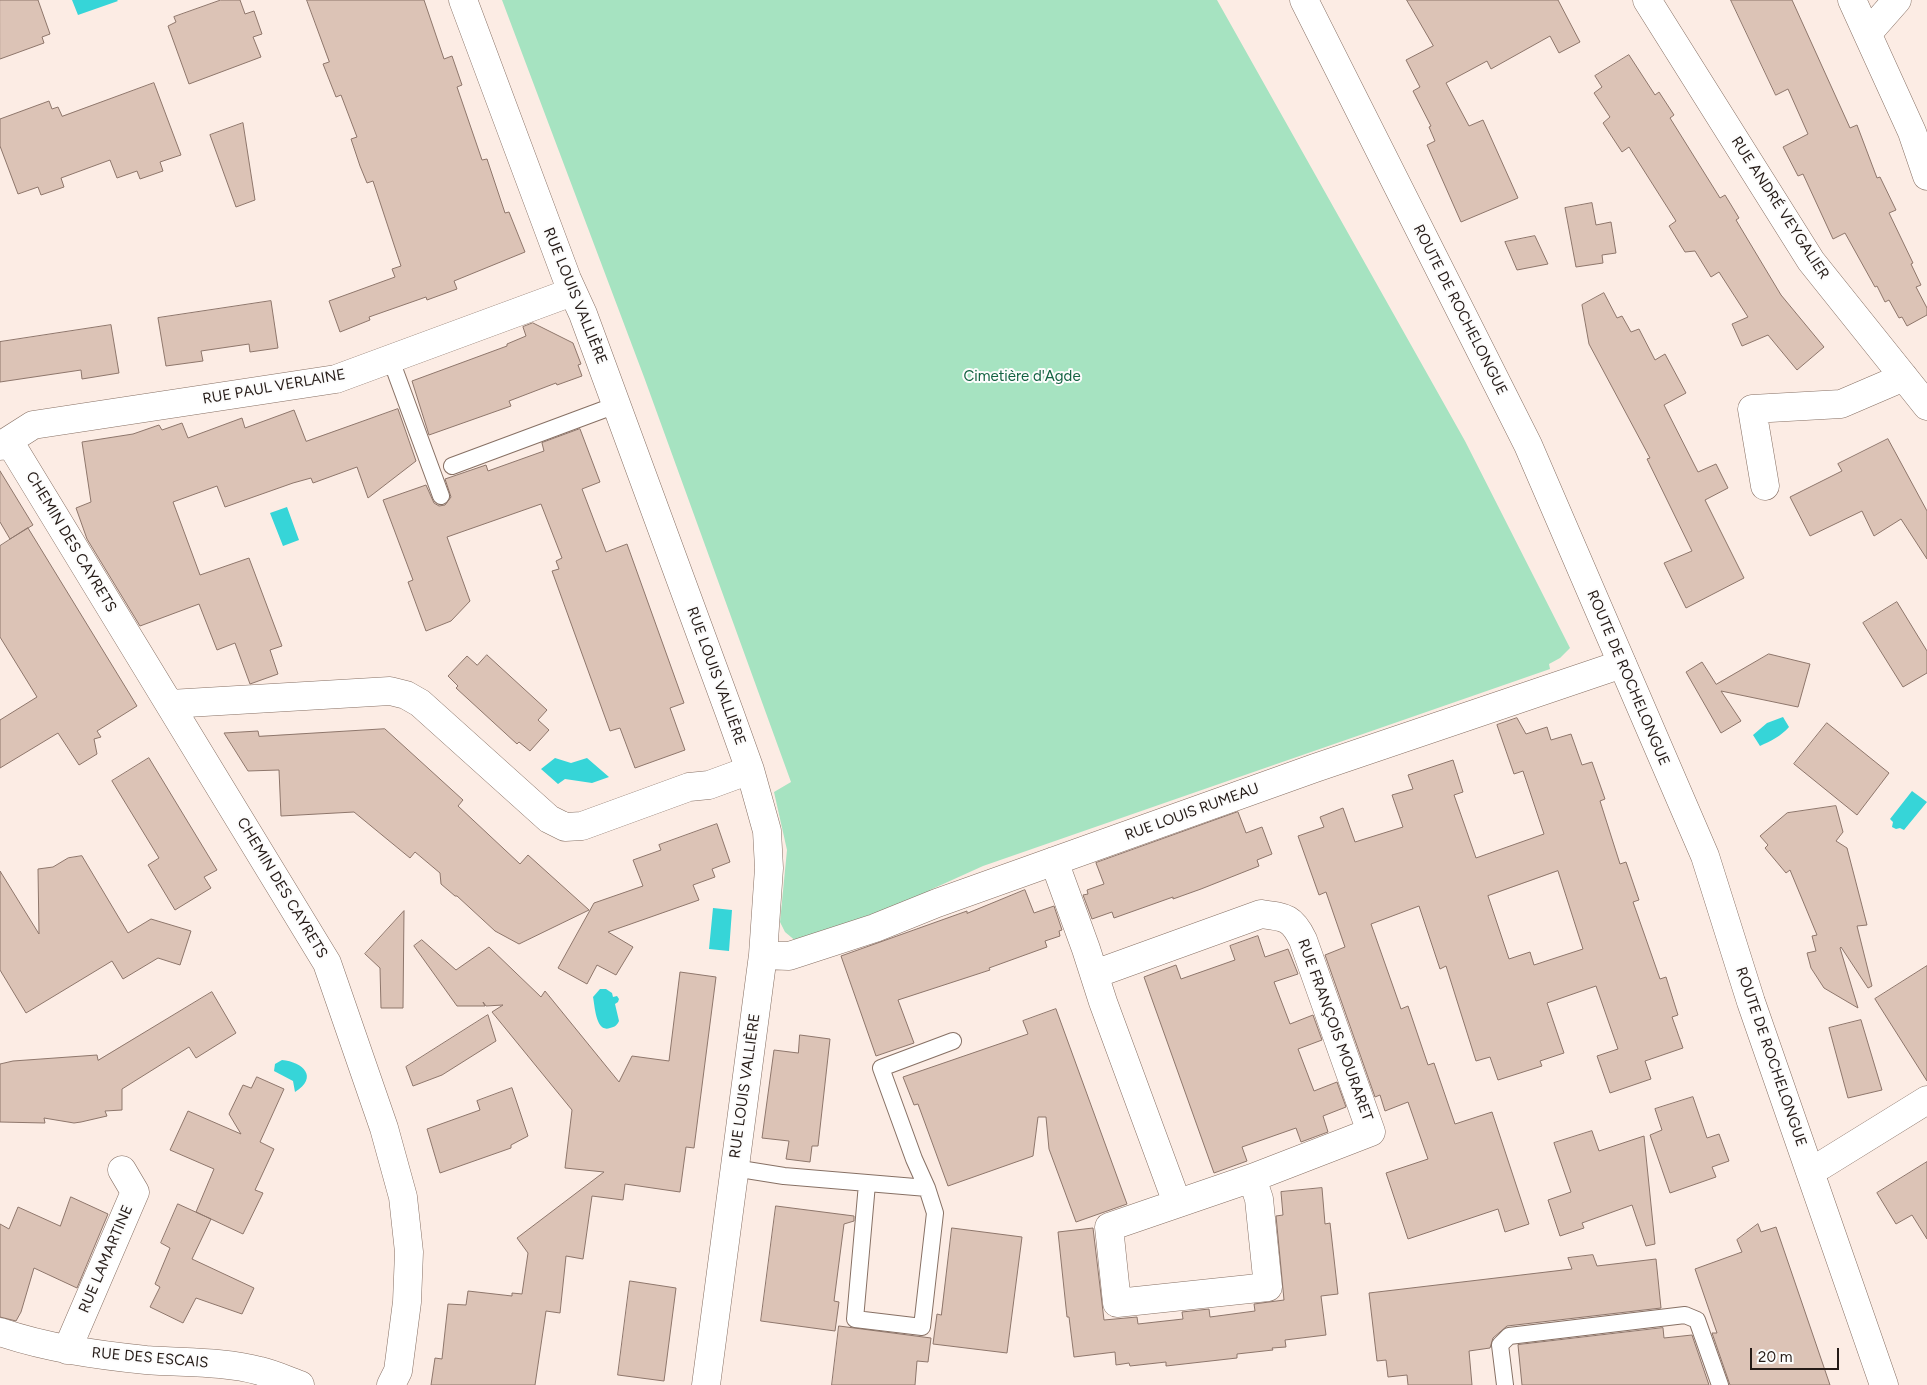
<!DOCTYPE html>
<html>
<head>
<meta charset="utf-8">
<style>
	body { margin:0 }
	#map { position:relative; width:1927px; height:1385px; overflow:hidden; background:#fcece4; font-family:Figtree,sans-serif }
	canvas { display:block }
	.scale { position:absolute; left:1750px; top:1348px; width:89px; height:22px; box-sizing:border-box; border:2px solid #251b17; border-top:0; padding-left:6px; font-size:15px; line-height:18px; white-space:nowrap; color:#251b17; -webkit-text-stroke:4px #fcfcfc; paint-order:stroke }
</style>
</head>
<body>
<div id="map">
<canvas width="1927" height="1385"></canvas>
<div class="scale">20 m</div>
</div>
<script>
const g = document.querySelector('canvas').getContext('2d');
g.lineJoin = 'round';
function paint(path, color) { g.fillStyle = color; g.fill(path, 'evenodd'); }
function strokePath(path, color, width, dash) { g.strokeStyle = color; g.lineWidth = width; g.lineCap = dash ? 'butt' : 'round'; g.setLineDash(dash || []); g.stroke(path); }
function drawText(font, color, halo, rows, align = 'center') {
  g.font = font + ' Figtree,sans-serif'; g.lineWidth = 4; g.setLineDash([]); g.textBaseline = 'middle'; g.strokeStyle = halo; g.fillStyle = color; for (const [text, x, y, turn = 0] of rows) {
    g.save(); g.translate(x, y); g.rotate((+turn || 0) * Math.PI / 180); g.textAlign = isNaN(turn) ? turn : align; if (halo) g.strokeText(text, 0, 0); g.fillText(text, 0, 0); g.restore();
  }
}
const green = new Path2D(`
	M 502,0 L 1217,0 L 1465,441 L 1570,648 L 1560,658 L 1549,664 L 1550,669 L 983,866 L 930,890 L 933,898 L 797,942 L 785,932 L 780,922 L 787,850 L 774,792 L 791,782 L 644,377 Z`);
const water = new Path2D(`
	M 72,0 L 117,0 L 118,1 L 78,15 Z
	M 287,507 L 299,540 L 283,546 L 270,513 Z
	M 1783,717 L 1789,727 C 1781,736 1771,741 1760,746 L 1753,735 L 1767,723 Z
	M 555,758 L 571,763 L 587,758 L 609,777 L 592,783 L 565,779 L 558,784 L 541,769 Z
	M 1912,791 L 1927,802 L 1904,830 L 1900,828 L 1896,829 L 1892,827 L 1893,822 L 1890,819 Z
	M 713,908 L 732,910 L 729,951 L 709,949 Z
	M 600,989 L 606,989 L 612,993 L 613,997 L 617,996 L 619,999 L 618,1002 L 615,1004 L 619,1021 C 617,1025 615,1027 610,1028 C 596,1033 595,1007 593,997 Z
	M 282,1060 C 303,1062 319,1077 295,1092 L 293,1081 L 274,1071 L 275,1064 Z`);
const building = new Path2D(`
	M 0,0 L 38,0 L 50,34 L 42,37 L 44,43 L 0,59 Z
	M 221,0 L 240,0 L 245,14 L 254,11 L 262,34 L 253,37 L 261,57 L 189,84 L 168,26 L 176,22 L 174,17 Z
	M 307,0 L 424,0 L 444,59 L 452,56 L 462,85 L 457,87 L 482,160 L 487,159 L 505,213 L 509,212 L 525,252 L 454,281 L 457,289 L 427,300 L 426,297 L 369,317 L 370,320 L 340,332 L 329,301 L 395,277 L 392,269 L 401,266 L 373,181 L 367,183 L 360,166 L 351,139 L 357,137 L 341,95 L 336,97 L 323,64 L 329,62 Z
	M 1407,0 L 1558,0 L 1580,42 L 1559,53 L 1550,36 L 1491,69 L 1487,61 L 1446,83 L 1469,126 L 1483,120 L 1518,198 L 1461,222 L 1427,145 L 1435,141 L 1429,127 L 1431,126 L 1413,91 L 1420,87 L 1406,60 L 1433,46 Z
	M 1731,0 L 1792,0 L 1850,128 L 1857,125 L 1877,178 L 1880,177 L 1896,210 L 1889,213 L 1913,263 L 1911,264 L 1921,285 L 1916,287 L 1927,308 L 1927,315 L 1907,326 L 1902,317 L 1899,318 L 1889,300 L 1885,302 L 1877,286 L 1875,287 L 1845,233 L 1833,239 L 1803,174 L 1798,176 L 1783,147 L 1808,134 L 1788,89 L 1776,95 Z
	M 1629,55 L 1655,95 L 1659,92 L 1674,115 L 1670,118 L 1720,198 L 1725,195 L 1739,218 L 1736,220 L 1781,295 L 1824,347 L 1797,370 L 1768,335 L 1742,346 L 1732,324 L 1748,317 L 1719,272 L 1711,277 L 1695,251 L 1685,252 L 1669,226 L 1676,221 L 1629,147 L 1622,152 L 1603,123 L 1610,117 L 1594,93 L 1602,87 L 1595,76 Z
	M 154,83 L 181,155 L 160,162 L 163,171 L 140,179 L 137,171 L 117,178 L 110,160 L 61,178 L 64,187 L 41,195 L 38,187 L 18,194 L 0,146 L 0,119 L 49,101 L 52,109 L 58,107 L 62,116 Z
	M 243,123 L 255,200 L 236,207 L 210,135 Z
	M 1592,203 L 1596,225 L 1611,222 L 1616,253 L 1602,255 L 1603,263 L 1576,267 L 1565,208 Z
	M 1535,236 L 1548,264 L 1517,270 L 1505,242 Z
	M 1604,293 L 1617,318 L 1622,316 L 1631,332 L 1639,329 L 1655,360 L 1665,354 L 1686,393 L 1664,405 L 1698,472 L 1716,464 L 1728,488 L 1705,500 L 1744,578 L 1686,608 L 1664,563 L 1692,551 L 1647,459 L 1650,458 L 1589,344 L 1582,305 Z
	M 271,301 L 278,348 L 250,352 L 249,344 L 201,351 L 203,361 L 166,366 L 158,318 Z
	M 533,323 L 573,343 L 581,364 L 578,365 L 582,376 L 557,385 L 556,383 L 509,401 L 511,406 L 429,435 L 412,381 L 507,346 L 507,344 L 526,336 L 523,327 Z
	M 111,325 L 119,373 L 82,379 L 81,370 L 0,382 L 0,342 Z
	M 398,409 L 416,461 L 368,498 L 357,467 L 313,483 L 311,478 L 293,483 L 225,507 L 217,486 L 173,502 L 200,575 L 249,558 L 282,646 L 270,650 L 278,674 L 250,684 L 235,643 L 217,650 L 199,604 L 140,626 L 87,539 L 76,508 L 91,502 L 82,442 L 133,434 L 159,425 L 162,430 L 182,423 L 188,438 L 242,418 L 245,428 L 294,410 L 306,441 Z
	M 580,429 L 600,482 L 582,489 L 606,552 L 627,544 L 684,703 L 670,708 L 685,750 L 635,768 L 620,728 L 610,731 L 552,571 L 559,569 L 556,561 L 562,558 L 541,504 L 447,537 L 470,601 L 451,621 L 426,631 L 408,582 L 413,580 L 383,500 L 426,485 L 434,503 L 439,506 L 445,505 L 451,497 L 445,479 L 486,465 L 488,471 L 544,451 L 542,443 Z
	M 1888,439 L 1927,511 L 1927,559 L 1901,519 L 1874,536 L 1862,511 L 1810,536 L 1790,497 L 1842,471 L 1838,464 Z
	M 0,471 L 33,525 L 10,539 L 0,522 Z
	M 28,528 L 137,706 L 97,731 L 101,737 L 94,739 L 97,754 L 79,765 L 58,733 L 0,768 L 0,720 L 37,697 L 0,637 L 0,546 Z
	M 1897,602 L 1927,651 L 1927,673 L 1903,687 L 1863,623 Z
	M 1769,654 L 1810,664 L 1798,707 L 1721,691 L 1741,721 L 1721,733 L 1686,672 L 1702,662 L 1716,684 Z
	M 487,655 L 547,710 L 538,720 L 549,730 L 530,751 L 519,742 L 517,744 L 456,688 L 458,686 L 448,676 L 467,656 L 477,665 Z
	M 1517,718 L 1526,734 L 1547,727 L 1551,740 L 1571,734 L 1582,765 L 1592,762 L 1605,799 L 1600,801 L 1620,864 L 1626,862 L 1639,900 L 1633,902 L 1660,979 L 1666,977 L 1678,1015 L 1672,1017 L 1683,1048 L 1645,1061 L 1651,1079 L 1610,1093 L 1597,1056 L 1618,1049 L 1596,986 L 1547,1003 L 1564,1053 L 1540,1061 L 1542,1066 L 1498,1080 L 1490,1057 L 1476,1061 L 1446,966 L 1440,969 L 1419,906 L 1371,924 L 1401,1009 L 1408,1006 L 1428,1065 L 1434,1063 L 1455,1124 L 1492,1112 L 1529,1224 L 1505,1232 L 1498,1209 L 1408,1239 L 1386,1173 L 1428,1159 L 1408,1102 L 1385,1111 L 1380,1095 L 1375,1097 L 1325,955 L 1345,947 L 1326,892 L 1319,895 L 1298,836 L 1324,827 L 1320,817 L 1343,808 L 1355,842 L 1403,827 L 1392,795 L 1413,789 L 1408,775 L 1453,760 L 1463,792 L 1454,795 L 1476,858 L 1544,834 L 1523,771 L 1514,774 L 1497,725 ZM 1558,871 L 1583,949 L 1534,965 L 1530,952 L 1509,959 L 1488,896 Z
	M 1827,723 L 1889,773 L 1857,815 L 1794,764 Z
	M 385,729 L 463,800 L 458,806 L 520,864 L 528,855 L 589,910 L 519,944 L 495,931 L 457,896 L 455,896 L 441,884 L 440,873 L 415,852 L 410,858 L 354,812 L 281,816 L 279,770 L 248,771 L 224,733 L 258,731 L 259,736 Z
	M 149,758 L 217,870 L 204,877 L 211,888 L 175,910 L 148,865 L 159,858 L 112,781 Z
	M 1836,806 L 1843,832 L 1836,841 L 1847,848 L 1867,925 L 1857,926 L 1872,986 L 1868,988 L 1841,947 L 1840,948 L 1858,1008 L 1824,988 L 1811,968 L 1807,953 L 1816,951 L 1812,936 L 1817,935 L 1790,870 L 1786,873 L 1765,848 L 1768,845 L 1760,836 L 1787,813 Z
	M 1238,812 L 1246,833 L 1262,827 L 1272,854 L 1257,860 L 1259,866 L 1201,889 L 1173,899 L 1173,897 L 1114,918 L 1112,912 L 1092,919 L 1083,895 L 1088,894 L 1087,890 L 1104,884 L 1096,863 Z
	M 717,824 L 730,862 L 712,869 L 715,877 L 693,885 L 699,900 L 608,932 L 633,947 L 616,975 L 597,965 L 587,984 L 558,968 L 594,903 L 643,886 L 633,860 L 661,850 L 659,845 Z
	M 82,856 L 128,933 L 151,919 L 191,931 L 180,965 L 158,958 L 123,979 L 112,961 L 26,1013 L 0,970 L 0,871 L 39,934 L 38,869 L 53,867 L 68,858 Z
	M 1025,890 L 1034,913 L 1054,906 L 1062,930 L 1059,931 L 1060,936 L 1045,941 L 1047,947 L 989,968 L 990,970 L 898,1000 L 914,1043 L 876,1056 L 841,956 L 967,911 L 967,913 Z
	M 404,911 L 403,1008 L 381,1008 L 380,968 L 365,954 Z
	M 1258,936 L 1265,957 L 1288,949 L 1298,974 L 1274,982 L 1290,1024 L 1313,1015 L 1322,1040 L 1298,1049 L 1314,1091 L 1337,1082 L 1346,1107 L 1323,1116 L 1328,1132 L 1301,1142 L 1296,1128 L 1242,1147 L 1247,1161 L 1214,1173 L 1144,977 L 1176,965 L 1181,979 L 1235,960 L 1230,946 Z
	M 422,940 L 456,970 L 489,947 L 541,997 L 545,991 L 619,1082 L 632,1056 L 669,1061 L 680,972 L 716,977 L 694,1148 L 686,1147 L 680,1192 L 625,1184 L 623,1200 L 592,1196 L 583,1259 L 566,1256 L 560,1313 L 546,1311 L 535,1385 L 431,1385 L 435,1358 L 442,1359 L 448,1304 L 466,1305 L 468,1291 L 512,1296 L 512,1293 L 522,1294 L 528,1253 L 517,1238 L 604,1172 L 565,1168 L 572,1110 L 492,1012 L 503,1005 L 486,1006 L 483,1002 L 485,1006 L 457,1006 L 414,946 Z
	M 1927,966 L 1927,1081 L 1875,999 Z
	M 212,992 L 236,1033 L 196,1058 L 189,1047 L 122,1089 L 122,1110 L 105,1111 L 107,1116 L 81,1122 L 74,1123 L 44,1118 L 45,1123 L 0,1122 L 0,1064 L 13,1061 L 97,1055 L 98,1060 Z
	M 1056,1009 L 1127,1204 L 1076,1222 L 1049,1149 L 1046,1117 L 1038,1117 L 1033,1156 L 948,1186 L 918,1104 L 914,1105 L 903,1077 L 1028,1034 L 1023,1021 Z
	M 488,1015 L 496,1041 L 442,1075 L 413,1086 L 406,1067 Z
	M 1861,1020 L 1882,1090 L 1848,1098 L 1829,1028 Z
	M 800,1035 L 830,1039 L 818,1146 L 812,1146 L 810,1162 L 786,1159 L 789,1141 L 762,1138 L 774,1050 L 798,1053 Z
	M 257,1077 L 284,1089 L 260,1142 L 274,1149 L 255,1190 L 263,1193 L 243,1234 L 196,1212 L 214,1169 L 170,1150 L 188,1111 L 241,1134 L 229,1114 L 243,1085 L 251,1088 Z
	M 512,1088 L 528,1136 L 511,1145 L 511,1148 L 440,1173 L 427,1129 L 480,1110 L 477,1101 Z
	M 1693,1097 L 1707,1138 L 1719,1134 L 1729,1161 L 1712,1167 L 1716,1177 L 1670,1193 L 1650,1135 L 1662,1130 L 1655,1109 Z
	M 1592,1131 L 1599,1151 L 1644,1136 L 1655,1244 L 1646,1246 L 1632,1205 L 1582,1223 L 1584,1228 L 1560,1236 L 1548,1200 L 1571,1192 L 1554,1143 Z
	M 1927,1162 L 1927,1239 L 1912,1215 L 1896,1224 L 1877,1193 Z
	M 1322,1188 L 1325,1224 L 1330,1223 L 1338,1294 L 1321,1296 L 1326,1335 L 1285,1340 L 1286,1347 L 1272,1348 L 1273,1350 L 1237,1354 L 1237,1358 L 1166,1366 L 1166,1362 L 1130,1366 L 1129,1363 L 1116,1365 L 1115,1352 L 1074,1357 L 1069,1317 L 1067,1317 L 1058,1232 L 1093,1228 L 1104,1320 L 1137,1317 L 1138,1324 L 1183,1319 L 1182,1312 L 1209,1309 L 1210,1317 L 1255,1311 L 1254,1304 L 1284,1300 L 1276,1216 L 1283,1215 L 1281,1192 Z
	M 71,1197 L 108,1214 L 77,1288 L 34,1268 L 21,1312 L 16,1321 L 0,1317 L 0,1224 L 9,1229 L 18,1207 L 60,1226 Z
	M 178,1204 L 211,1219 L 192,1259 L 254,1288 L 242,1314 L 196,1298 L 183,1323 L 150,1307 L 160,1287 L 155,1284 L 170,1248 L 161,1243 Z
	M 776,1206 L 854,1216 L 854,1221 L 844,1224 L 834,1301 L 839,1302 L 835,1331 L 761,1321 Z
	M 1758,1224 L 1761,1232 L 1776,1227 L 1830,1385 L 1730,1385 L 1712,1333 L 1717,1333 L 1695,1269 L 1742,1252 L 1737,1240 Z
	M 952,1228 L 1022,1237 L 1007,1353 L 933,1344 L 937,1314 L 941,1315 Z
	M 1593,1255 L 1597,1266 L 1656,1259 L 1661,1308 L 1507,1326 L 1493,1338 L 1490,1348 L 1469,1351 L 1472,1385 L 1408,1385 L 1407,1375 L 1388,1377 L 1386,1360 L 1377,1361 L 1369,1293 L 1572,1269 L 1568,1258 Z
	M 630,1281 L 676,1288 L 664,1381 L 618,1375 Z
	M 839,1326 L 931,1338 L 928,1362 L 917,1361 L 915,1385 L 832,1385 Z
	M 1663,1328 L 1664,1338 L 1692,1335 L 1709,1385 L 1522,1385 L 1518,1345 Z`);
const service = new Path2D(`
	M 391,360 L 441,496
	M 452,466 L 616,405
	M 734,1168 L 784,1176 L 927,1188
	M 867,1184 L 855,1319 L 922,1327 L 935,1213 L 927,1188 L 914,1159 L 881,1068 L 953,1041
	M 1505,1385 L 1500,1345 L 1509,1336 L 1685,1315 L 1697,1320 L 1720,1385`);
const minor = new Path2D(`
	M 463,0 L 567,279 L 583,314 L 730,714 L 750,770 L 767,831 L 769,868 L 763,955 L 706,1385
	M 1647,0 L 1811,261 L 1927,406
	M 1852,0 L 1912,132 L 1927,176
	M 1868,33 L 1897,0
	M 9,441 L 327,963 L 384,1128 L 403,1197 L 409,1252 L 407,1302 L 398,1371 L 391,1385
	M 0,446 L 33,425 L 336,379 L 572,292
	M 1765,486 L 1752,409 L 1841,404 L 1904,377
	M 170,704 L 390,691 L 406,695 L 420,703 L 549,819 L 565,827 L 582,826 L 689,787 L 709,785 L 750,770
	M 1054,861 L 1086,949 L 1103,1002 L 1177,1203
	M 763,955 L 789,956 L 875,928 L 937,903 L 1315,768 L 1622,664
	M 1095,974 L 1261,914 C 1285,917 1292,917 1303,940 L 1371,1132 L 1252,1178 L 1259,1199 L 1268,1287 L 1117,1303 L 1109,1227 L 1252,1178
	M 1810,1170 L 1822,1165 L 1927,1100
	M 0,1332 C 47,1348 97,1355 146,1360 C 184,1363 223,1361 260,1371 C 273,1374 286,1380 300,1385
	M 67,1350 L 135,1192 L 122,1170`);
const secondary = new Path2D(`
	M 1304,0 L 1528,445 L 1705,856 L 1751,1002 L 1884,1385`);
const streetNames = [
	["RUE ANDRÉ VEYGALIER",1780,208,57],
	["RUE LOUIS VALLIÈRE",575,296,68],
	["ROUTE DE ROCHELONGUE",1460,310,63],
	["RUE PAUL VERLAINE",274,387,-10],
	["CHEMIN DES CAYRETS",71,542,59],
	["RUE LOUIS VALLIÈRE",716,676,70],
	["ROUTE DE ROCHELONGUE",1628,678,67],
	["RUE LOUIS RUMEAU",1192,812,-20],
	["CHEMIN DES CAYRETS",282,888,59],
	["RUE FRANÇOIS MOURARET",1335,1030,70],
	["ROUTE DE ROCHELONGUE",1771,1057,71],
	["RUE LOUIS VALLIÈRE",745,1086,-82],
	["RUE LAMARTINE",106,1259,-67],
	["RUE DES ESCAIS",150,1358,5]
];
const parkNames = [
	["Cimetière d'Agde",1022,377]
];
paint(green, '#a6e3c1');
paint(water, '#36d5d8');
paint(building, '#dcc3b6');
strokePath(building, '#8e766b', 1);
strokePath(service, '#877064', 18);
strokePath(minor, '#877064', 29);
strokePath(secondary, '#877064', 29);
strokePath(service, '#fff', 16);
strokePath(minor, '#fff', 28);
strokePath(secondary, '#fff', 28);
drawText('15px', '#251b17', '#fcfcfc', streetNames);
drawText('15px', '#126241', '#fcfcfc', parkNames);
</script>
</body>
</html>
